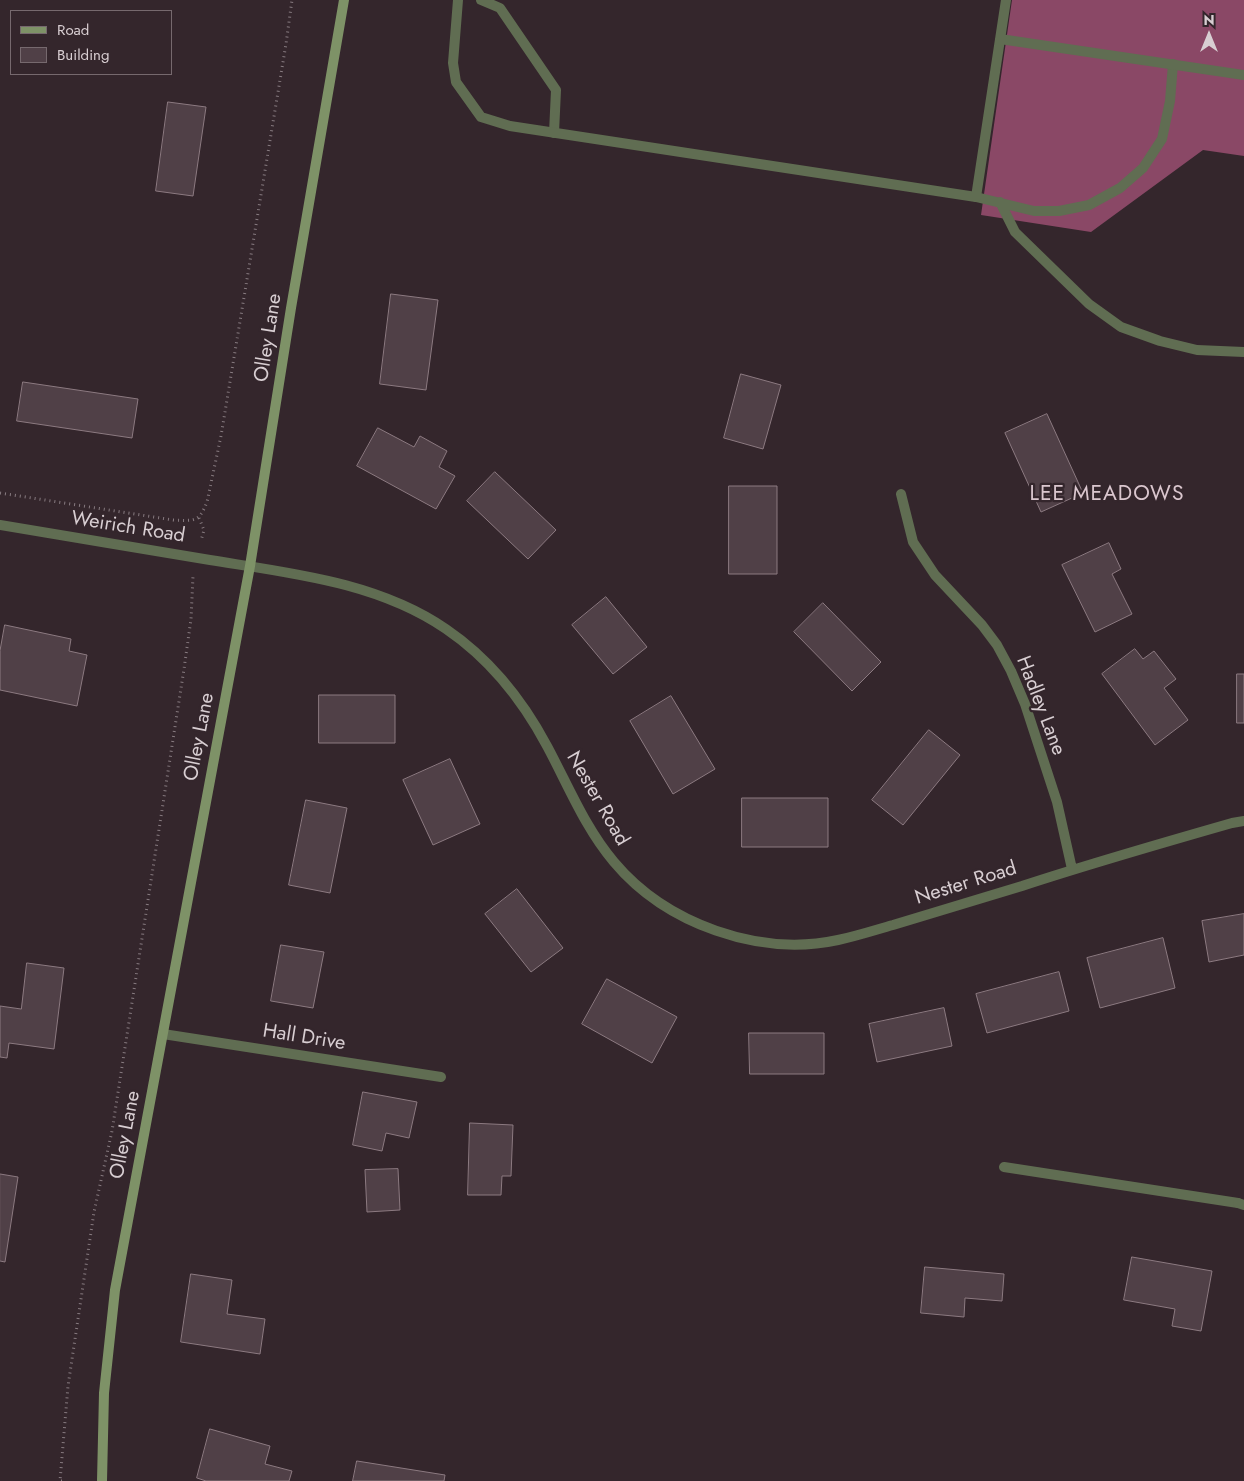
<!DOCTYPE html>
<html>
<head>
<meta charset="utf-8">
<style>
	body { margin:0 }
	#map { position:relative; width:1244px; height:1481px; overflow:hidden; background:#34262c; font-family:Jost,sans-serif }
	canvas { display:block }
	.legend { position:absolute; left:10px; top:10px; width:162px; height:65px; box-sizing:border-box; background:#34262c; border:1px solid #76696e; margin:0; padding:6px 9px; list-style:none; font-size:15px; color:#d8ced2 }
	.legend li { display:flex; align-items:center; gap:10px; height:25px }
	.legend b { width:25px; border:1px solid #76696e }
	.north { position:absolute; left:1184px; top:10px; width:50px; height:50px; -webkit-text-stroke:4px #34262c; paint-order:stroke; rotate:0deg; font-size:14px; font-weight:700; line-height:20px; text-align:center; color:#d8ced2 }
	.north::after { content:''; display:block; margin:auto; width:18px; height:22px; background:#d8ced2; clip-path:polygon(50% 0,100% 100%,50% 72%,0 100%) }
</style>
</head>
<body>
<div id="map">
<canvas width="1244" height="1481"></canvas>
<ul class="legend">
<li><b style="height:6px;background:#7e9267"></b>Road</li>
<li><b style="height:14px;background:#504047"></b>Building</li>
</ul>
<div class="north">N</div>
</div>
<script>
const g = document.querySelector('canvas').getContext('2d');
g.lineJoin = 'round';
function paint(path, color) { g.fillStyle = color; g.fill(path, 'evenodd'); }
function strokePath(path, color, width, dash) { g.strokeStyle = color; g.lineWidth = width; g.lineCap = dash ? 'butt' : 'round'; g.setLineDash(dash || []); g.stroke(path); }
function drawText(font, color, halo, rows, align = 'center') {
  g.font = font + ' Jost,sans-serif'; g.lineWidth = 4.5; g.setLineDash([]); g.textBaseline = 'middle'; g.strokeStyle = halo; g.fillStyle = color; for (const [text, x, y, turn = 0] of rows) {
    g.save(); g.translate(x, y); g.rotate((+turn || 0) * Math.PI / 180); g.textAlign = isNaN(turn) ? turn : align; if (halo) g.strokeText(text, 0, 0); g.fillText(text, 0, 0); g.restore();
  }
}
const forest = new Path2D(`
	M 1012,0 L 1244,0 L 1244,156 L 1203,150 L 1091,232 L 981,215 Z`);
const building = new Path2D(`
	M 168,102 L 206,107 L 193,196 L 156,191 Z
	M 391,294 L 438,300 L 426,390 L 380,384 Z
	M 741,374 L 781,385 L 763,449 L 724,438 Z
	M 23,382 L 138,399 L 132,438 L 17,421 Z
	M 1047,414 L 1083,493 L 1041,512 L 1005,433 Z
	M 378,428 L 414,447 L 420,436 L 447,451 L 439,467 L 455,476 L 436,509 L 357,466 Z
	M 495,472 L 556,530 L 528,559 L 467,501 Z
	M 729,486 L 777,486 L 777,574 L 729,574 Z
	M 1109,543 L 1121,569 L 1112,574 L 1132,614 L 1095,632 L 1062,565 Z
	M 606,597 L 647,647 L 613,674 L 572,625 Z
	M 823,603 L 881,662 L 852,691 L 794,632 Z
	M 5,625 L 71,639 L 69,651 L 87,655 L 77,706 L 0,690 L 0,651 Z
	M 1135,649 L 1143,659 L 1154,651 L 1176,679 L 1164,688 L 1188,720 L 1155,745 L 1102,674 Z
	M 1237,674 L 1244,674 L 1244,723 L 1237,723 Z
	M 319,695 L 395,695 L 395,743 L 319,743 Z
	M 671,696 L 715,769 L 673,794 L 630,721 Z
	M 929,730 L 960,755 L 903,825 L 872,800 Z
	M 450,759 L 480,824 L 433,845 L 403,780 Z
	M 742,798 L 828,798 L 828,847 L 742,847 Z
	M 306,800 L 347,808 L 330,893 L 289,885 Z
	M 517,889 L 563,948 L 531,972 L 485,914 Z
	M 1244,914 L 1244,955 L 1209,962 L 1202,921 Z
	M 1163,938 L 1175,988 L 1100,1008 L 1087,958 Z
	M 281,945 L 324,952 L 313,1008 L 271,1001 Z
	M 27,963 L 64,968 L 54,1049 L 9,1043 L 7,1058 L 0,1057 L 0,1006 L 21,1009 Z
	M 1059,972 L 1069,1011 L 987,1033 L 976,994 Z
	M 607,979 L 677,1017 L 652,1063 L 582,1024 Z
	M 944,1008 L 952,1046 L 877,1062 L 869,1024 Z
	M 749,1033 L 824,1033 L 824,1074 L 750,1074 Z
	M 363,1092 L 417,1102 L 409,1138 L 386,1133 L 382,1151 L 353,1145 Z
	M 470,1123 L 513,1125 L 511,1176 L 502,1176 L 501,1195 L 468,1195 Z
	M 398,1169 L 400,1210 L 367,1212 L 365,1170 Z
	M 0,1174 L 18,1177 L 5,1262 L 0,1261 Z
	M 1132,1257 L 1212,1271 L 1201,1331 L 1172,1326 L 1175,1309 L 1124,1300 Z
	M 925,1267 L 1004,1274 L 1002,1301 L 965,1298 L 964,1317 L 921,1313 Z
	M 191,1274 L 232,1280 L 227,1314 L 265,1319 L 260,1354 L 181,1342 Z
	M 210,1429 L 270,1446 L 265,1464 L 292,1471 L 289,1481 L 206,1481 L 197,1478 Z
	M 357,1461 L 445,1475 L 444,1481 L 353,1481 Z`);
const path = new Path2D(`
	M 0,493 L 173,520 C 195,521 199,522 207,502 L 221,436 L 286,44 L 292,0
	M 199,518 L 204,530 L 201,541
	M 62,1481 L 60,1481 L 68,1386 L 94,1212 L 112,1131 L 184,669 L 191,619 L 193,576`);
const service = new Path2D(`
	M 481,0 L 500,8 L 556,90 L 554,133
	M 976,197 L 1034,211 L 1059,211 L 1089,205 L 1120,188 L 1143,168 L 1162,139 L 1170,101 L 1173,64
	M 1000,202 L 1015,232 L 1089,304 L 1121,327 L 1160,341 L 1197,350 L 1244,352
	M 1004,1167 L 1238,1203`);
const minor = new Path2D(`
	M 458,0 L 453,63 L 456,82 L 481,117 L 510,126 L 976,197 L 1006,0
	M 1000,39 L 1244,75
	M 901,494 L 913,542 L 935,575 L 982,625 L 997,645 L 1011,671 L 1025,704 L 1057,802 L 1072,869
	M 0,525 C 70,537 140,548 210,560 C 290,573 378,582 446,629 C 490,659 522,699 547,746 C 568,785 585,828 614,862 C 666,924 759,957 838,940 C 857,936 875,930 893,925 C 936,912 979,899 1022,886 C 1092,863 1162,843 1232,823 L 1244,821
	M 163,1034 L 441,1077
	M 1238,1203 L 1244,1205`);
const secondary = new Path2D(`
	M 102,1481 L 104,1393 L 115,1290 L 250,566 L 291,308 L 344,0`);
const streetNames = [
	["Olley Lane",269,338,-81],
	["Weirich Road",128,528,9],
	["Hadley Lane",1040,706,69],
	["Olley Lane",200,737,-79],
	["Nester Road",597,799,60],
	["Nester Road",966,884,-17],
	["Hall Drive",304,1038,9],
	["Olley Lane",126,1135,-79]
];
const neighbourhoodNames = [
	["LEE MEADOWS",1107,495]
];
paint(forest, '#8a4866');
paint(building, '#504047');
strokePath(building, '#8c7a81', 1);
strokePath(path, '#877b80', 3, [1, 4]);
strokePath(service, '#606d52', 10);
strokePath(minor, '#606d52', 10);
strokePath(secondary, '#7e9267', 10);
drawText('20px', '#d8ced2', '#34262c', streetNames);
g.letterSpacing = '1px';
drawText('21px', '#dac6ce', '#34262c', neighbourhoodNames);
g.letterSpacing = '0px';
</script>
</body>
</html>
